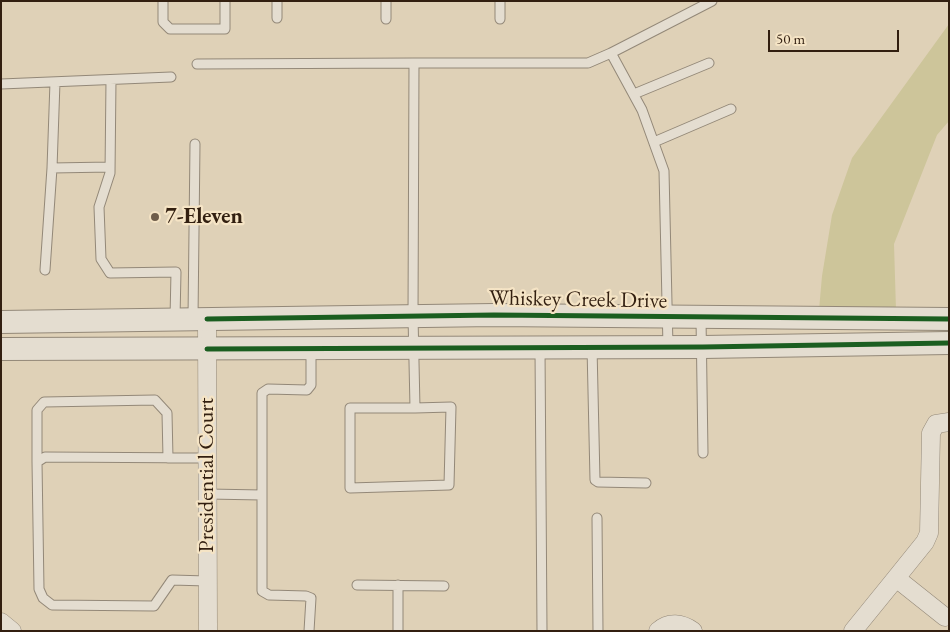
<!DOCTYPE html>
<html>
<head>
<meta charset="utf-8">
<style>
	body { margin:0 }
	#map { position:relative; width:950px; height:632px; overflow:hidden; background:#dfd1b7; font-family:"EB Garamond",serif }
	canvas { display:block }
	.frame { position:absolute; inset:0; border:2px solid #321f10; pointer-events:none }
	.scale { position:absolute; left:768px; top:30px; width:131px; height:22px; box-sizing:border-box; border:2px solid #321f10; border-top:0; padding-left:6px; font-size:15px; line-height:18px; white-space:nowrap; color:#321f10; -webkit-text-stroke:4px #f5e4c5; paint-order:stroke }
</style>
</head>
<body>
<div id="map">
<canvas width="950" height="632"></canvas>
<div class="frame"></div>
<div class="scale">50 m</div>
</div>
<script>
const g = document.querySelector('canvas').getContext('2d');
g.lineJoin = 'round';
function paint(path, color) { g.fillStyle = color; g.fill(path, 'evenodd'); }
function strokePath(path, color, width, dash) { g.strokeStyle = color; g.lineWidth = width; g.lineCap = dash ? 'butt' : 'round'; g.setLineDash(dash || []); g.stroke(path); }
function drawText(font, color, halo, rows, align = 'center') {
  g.font = font + ' "EB Garamond",serif'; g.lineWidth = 4.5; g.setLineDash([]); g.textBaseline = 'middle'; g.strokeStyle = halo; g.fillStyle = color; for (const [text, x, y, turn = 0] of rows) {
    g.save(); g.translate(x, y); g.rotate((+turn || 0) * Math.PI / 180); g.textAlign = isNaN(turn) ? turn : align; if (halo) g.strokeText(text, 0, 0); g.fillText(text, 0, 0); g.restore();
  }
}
const green = new Path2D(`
	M 949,24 L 949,121 L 937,135 L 894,244 L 896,310 L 819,310 L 822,276 L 832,215 L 852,158 Z`);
const service = new Path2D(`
	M 163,1 L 163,22 L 170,29 L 225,29 L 225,1
	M 277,18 L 277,1
	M 386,19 L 386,1
	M 500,19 L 500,1
	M 197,64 L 414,63
	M 111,80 L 110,173 L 99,207 L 101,259 L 110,273 L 176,272 L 175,318
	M 1,84 L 171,77
	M 634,94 L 709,63
	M 654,142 L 731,109
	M 52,168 L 55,82
	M 45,270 L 52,168 L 110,167
	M 193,318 L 195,144
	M 701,318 L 703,453
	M 592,347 L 595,480 L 598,482 L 646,483
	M 668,347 L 664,171 L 642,110 L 611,53 L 712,1
	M 540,349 L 542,631
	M 415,408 L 451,407 L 449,485 L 350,488 L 350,408 L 415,408 L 413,316 L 414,63 L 588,63 L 611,53
	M 37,462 L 37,410 L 44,402 L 155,400 L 167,413 L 168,458
	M 208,494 L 262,495
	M 597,518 L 598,631
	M 207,581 L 172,580 L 154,606 L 52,605 L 43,598 L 39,589 L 37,462 L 45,457 L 207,458
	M 357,585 L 444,586
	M 309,631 L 311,598 L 306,596 L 269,595 L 262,591 L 262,393 L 268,389 L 307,390 L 311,385 L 311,347
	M 398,631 L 398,585`);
const minor = new Path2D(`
	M 207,319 L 208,631
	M 896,578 L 925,542 L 929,533 L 931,433 L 936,424 L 949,422
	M 1,622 L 12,631
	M 658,631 C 669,621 682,623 693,631
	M 853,631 L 896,578 L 945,617`);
const tertiary = new Path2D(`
	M 1,322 L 494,315 L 949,319
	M 1,349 L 703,347 L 949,343`);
const cycleway = new Path2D(`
	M 207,319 L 494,315 L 949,319
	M 207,349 L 703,347 L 949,343`);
const markers = [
	[155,217,5,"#6f5d4a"]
];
const poiNames = [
	["7-Eleven",165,217]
];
const streetNames = [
	["Whiskey Creek Drive",578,300,1],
	["Presidential Court",207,475,-90]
];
paint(green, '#cdc59a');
strokePath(service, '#938878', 11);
strokePath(minor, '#938878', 19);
strokePath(tertiary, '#938878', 24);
strokePath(service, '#e4ddd0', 9);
strokePath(minor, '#e4ddd0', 18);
strokePath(tertiary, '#e4ddd0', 22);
strokePath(cycleway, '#1b5e20', 5);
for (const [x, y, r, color] of markers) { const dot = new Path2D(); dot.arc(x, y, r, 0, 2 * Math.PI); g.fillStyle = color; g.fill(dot); strokePath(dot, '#f5e4c5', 2); }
drawText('bold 22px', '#321f10', '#f5e4c5', poiNames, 'left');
drawText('22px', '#321f10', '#f5e4c5', streetNames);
</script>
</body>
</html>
